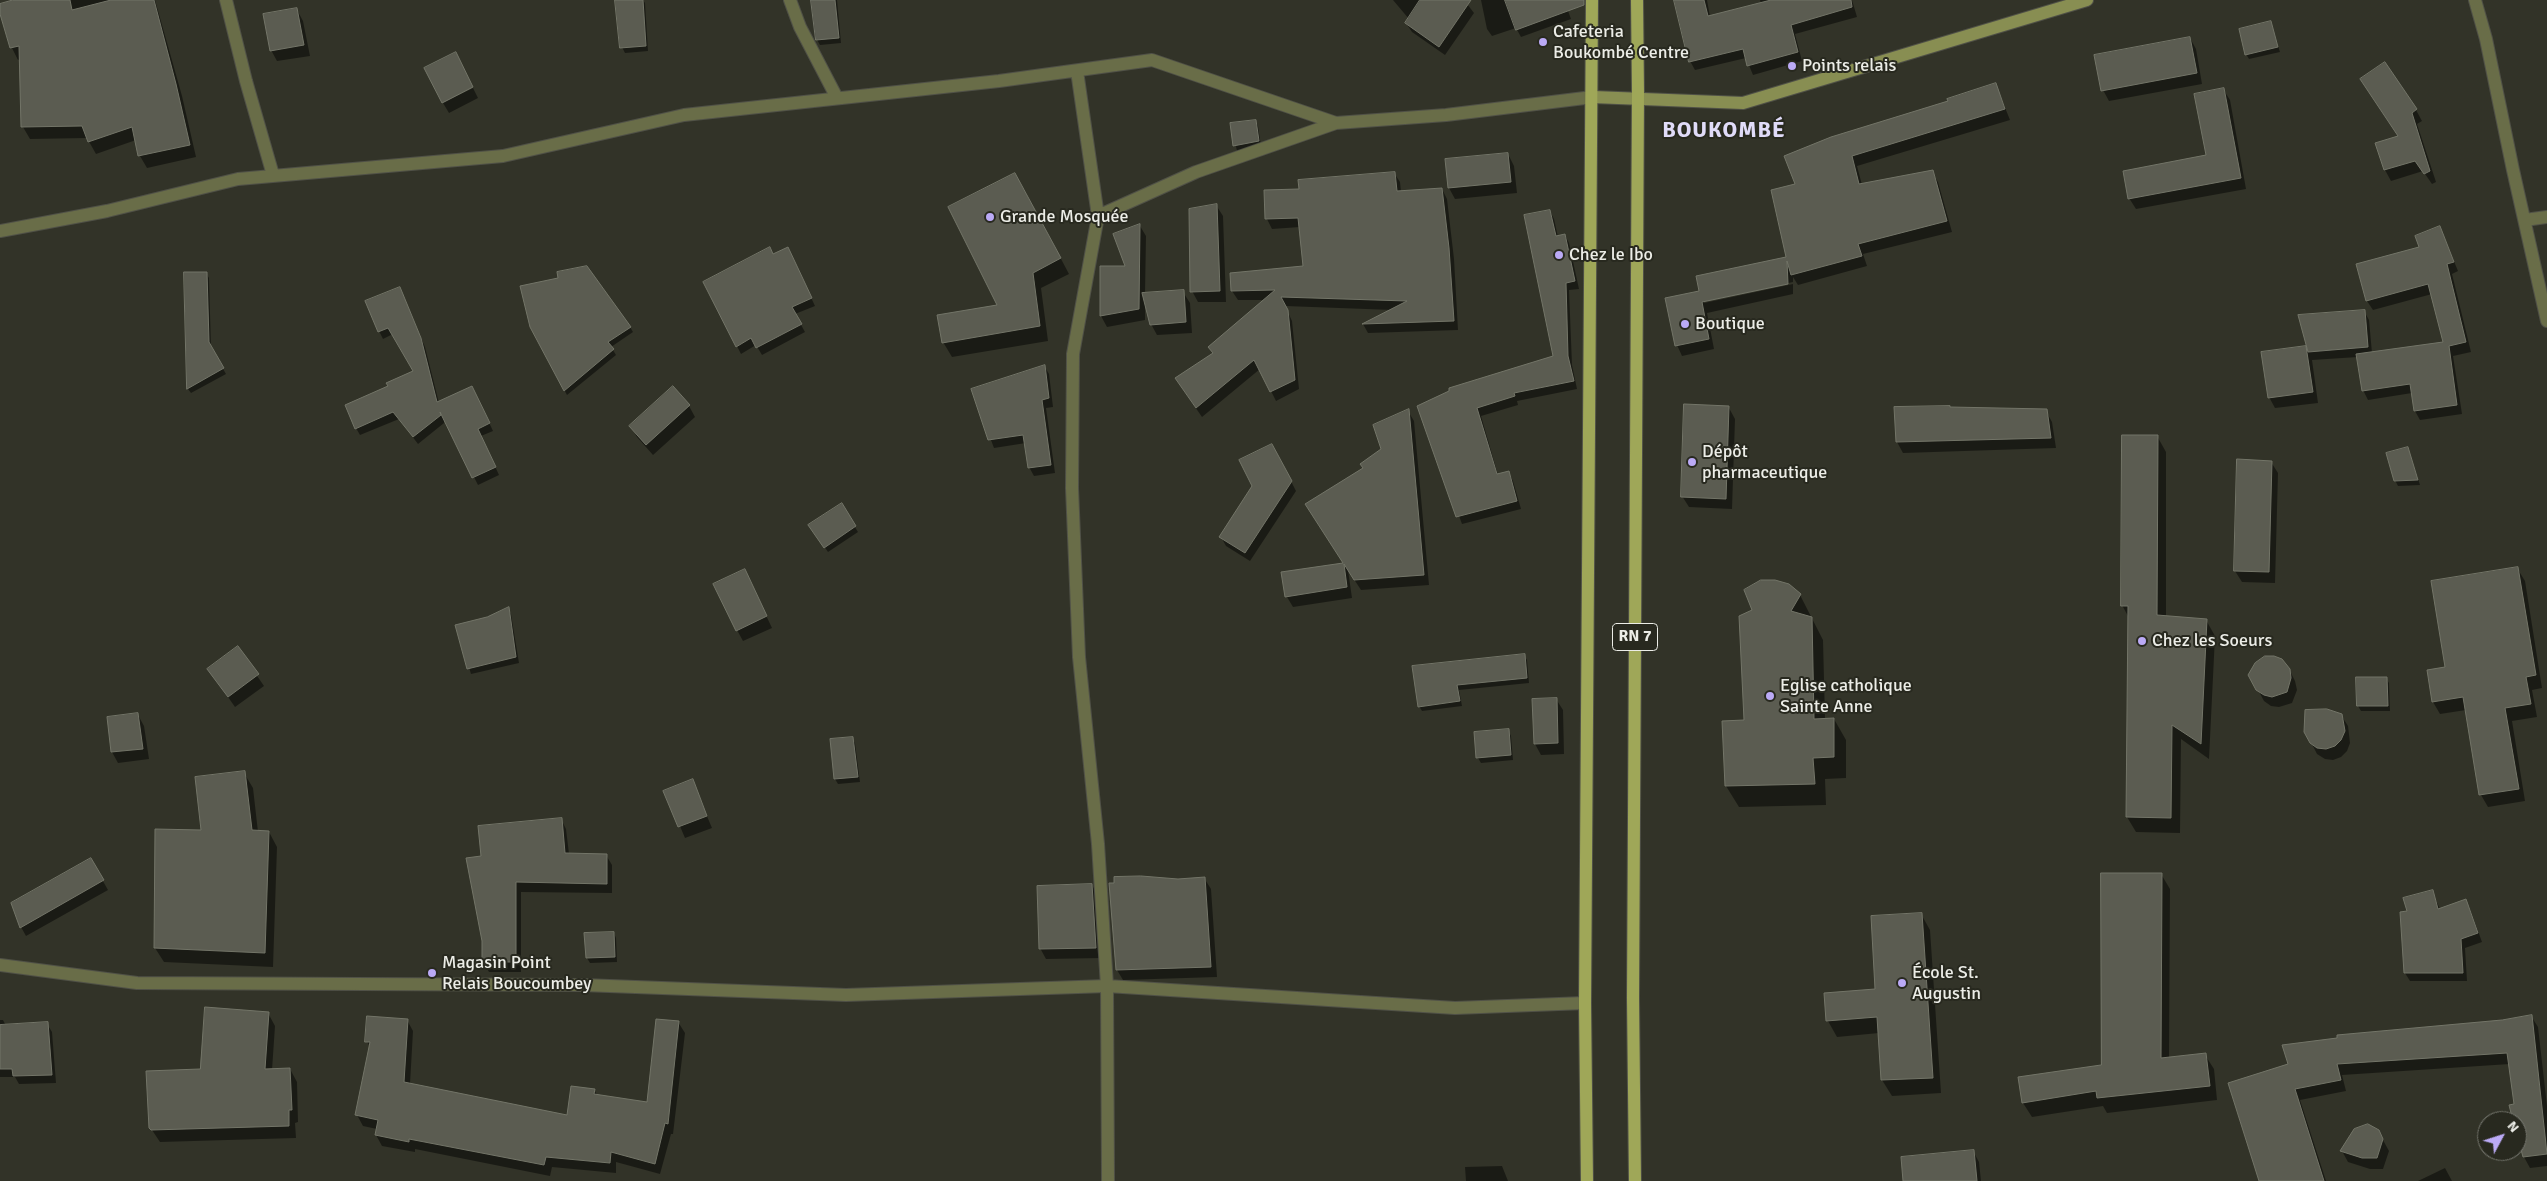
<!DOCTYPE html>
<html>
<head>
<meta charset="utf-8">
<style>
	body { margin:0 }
	#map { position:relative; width:2547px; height:1181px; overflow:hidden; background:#323328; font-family:Signika,sans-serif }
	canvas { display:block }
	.north { position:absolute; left:2477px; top:1111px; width:50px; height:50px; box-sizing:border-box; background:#28291f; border:1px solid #76776f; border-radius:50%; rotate:50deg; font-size:14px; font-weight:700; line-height:20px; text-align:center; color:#ecede7 }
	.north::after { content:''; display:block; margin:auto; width:18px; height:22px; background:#bbaaf6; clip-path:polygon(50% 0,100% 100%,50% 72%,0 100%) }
</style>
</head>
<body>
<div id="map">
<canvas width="2547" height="1181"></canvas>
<div class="north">N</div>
</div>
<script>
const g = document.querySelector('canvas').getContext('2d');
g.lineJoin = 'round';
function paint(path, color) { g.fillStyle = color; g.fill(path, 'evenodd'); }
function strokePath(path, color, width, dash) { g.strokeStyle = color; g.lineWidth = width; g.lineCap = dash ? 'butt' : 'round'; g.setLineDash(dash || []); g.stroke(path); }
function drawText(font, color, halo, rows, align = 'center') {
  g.font = font + ' Signika,sans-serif'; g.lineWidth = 4; g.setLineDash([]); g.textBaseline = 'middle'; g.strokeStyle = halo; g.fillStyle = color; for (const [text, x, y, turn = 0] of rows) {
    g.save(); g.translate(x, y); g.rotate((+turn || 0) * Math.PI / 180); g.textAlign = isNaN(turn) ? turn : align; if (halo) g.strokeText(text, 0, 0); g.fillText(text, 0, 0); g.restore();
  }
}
const shadow = new Path2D(`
	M 20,0 L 155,0 L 182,96 L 196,157 L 147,168 L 140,156 L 136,140 L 96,154 L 87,138 L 30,139 L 23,127 L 20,59 L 18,60 L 12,48 L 0,10 L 0,5 Z
	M 625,0 L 643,0 L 645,3 L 648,51 L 625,53 L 622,47 Z
	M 812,0 L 837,0 L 841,43 L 820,45 L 815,36 Z
	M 1393,0 L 1464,0 L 1474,13 L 1445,55 L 1412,32 L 1406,23 L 1409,19 Z
	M 1481,0 L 1564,0 L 1571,19 L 1521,37 L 1516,28 L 1492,36 L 1487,29 Z
	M 1676,0 L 1707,0 L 1710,17 L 1761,4 L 1760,0 L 1852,0 L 1857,17 L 1795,34 L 1802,61 L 1753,75 L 1746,58 L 1695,70 L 1690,61 Z
	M 297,10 L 303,21 L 310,56 L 277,61 L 271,50 Z
	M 2270,22 L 2280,52 L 2249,59 L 2246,54 Z
	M 2190,38 L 2196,49 L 2202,84 L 2109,101 L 2103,90 Z
	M 1996,85 L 2010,120 L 1857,166 L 1862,185 L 1932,172 L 1938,182 L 1952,232 L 1863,254 L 1867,266 L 1798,285 L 1793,277 L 1793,282 L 1704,301 L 1704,303 L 1793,284 L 1793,294 L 1707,313 L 1714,349 L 1682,356 L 1677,345 L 1701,292 L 1788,258 L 1797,185 L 1949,102 Z
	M 473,88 L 478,98 L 449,113 L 443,103 Z
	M 2223,89 L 2230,100 L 2246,189 L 2136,209 L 2129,198 L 2208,156 Z
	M 2368,91 L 2416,110 L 2422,121 L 2417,124 L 2436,182 L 2432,184 L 2423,171 L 2391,181 L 2385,170 L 2399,137 Z
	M 1256,121 L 1258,126 L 1261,146 L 1237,151 L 1231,124 Z
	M 1508,154 L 1514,166 L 1517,193 L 1455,199 L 1449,188 Z
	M 1394,173 L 1400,182 L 1401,192 L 1442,189 L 1447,199 L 1454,259 L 1458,330 L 1368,333 L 1363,324 L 1393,310 L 1285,306 L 1292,321 L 1299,389 L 1276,401 L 1260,369 L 1202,417 L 1182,388 L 1213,354 L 1210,347 L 1266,300 L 1238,300 L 1232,291 L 1304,267 L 1300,227 L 1272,229 L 1267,219 L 1265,191 L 1300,190 Z
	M 1024,189 L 1069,274 L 1041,288 L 1048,341 L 952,357 L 943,342 L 999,306 Z
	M 1216,205 L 1223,216 L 1226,302 L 1198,302 L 1192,291 Z
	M 1550,211 L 1554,219 L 1558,237 L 1565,235 L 1569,243 L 1579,289 L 1569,290 L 1572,365 L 1577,389 L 1517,401 L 1518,405 L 1481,416 L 1498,475 L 1509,473 L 1513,481 L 1521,509 L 1462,524 L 1419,406 L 1554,357 Z
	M 1140,226 L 1146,236 L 1145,294 L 1183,292 L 1190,303 L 1192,333 L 1157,335 L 1151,324 L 1145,305 L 1145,320 L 1107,327 L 1101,316 L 1126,267 Z
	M 2440,228 L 2458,271 L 2452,274 L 2471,352 L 2453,356 L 2462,414 L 2420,420 L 2415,411 L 2412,393 L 2368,400 L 2363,390 L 2358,357 L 2312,360 L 2318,403 L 2275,408 L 2269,397 L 2305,347 L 2309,352 L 2300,316 L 2364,311 L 2369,320 L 2372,353 L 2444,343 L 2432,294 L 2373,310 L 2367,301 L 2358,265 L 2421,248 Z
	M 773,255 L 791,255 L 815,306 L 795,314 L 805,332 L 762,355 L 756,345 L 741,354 L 705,283 Z
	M 185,273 L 206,273 L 209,278 L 211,348 L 226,374 L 191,393 L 188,389 Z
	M 403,296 L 425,347 L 439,403 L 476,395 L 493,431 L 481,436 L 499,475 L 478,485 L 444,418 L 444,423 L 418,444 L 399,419 L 360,435 L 356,428 L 389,387 L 415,372 L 393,334 L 383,339 L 379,331 Z
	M 531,326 L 630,327 L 633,332 L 611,347 L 616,355 L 567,395 Z
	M 1044,366 L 1049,374 L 1053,407 L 1046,408 L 1055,473 L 1034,476 L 1029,467 L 1026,443 L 994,448 L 972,390 Z
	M 672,388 L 689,406 L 695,417 L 653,455 L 637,437 L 631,426 Z
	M 1729,408 L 1735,419 L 1732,509 L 1689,507 L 1682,496 Z
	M 1950,409 L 2046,411 L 2052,422 L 2056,448 L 1903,453 L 1897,442 Z
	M 1408,411 L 1414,421 L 1429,585 L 1361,590 L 1348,570 L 1352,598 L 1293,607 L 1287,597 L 1283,573 L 1344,564 L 1364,469 L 1383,450 Z
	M 2157,436 L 2166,452 L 2166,617 L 2206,620 L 2215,636 L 2209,759 L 2181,739 L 2180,833 L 2136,832 L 2127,817 L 2129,618 L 2122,605 Z
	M 2408,448 L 2420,485 L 2398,486 L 2395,480 Z
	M 1277,454 L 1296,491 L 1250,561 L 1226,546 L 1221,537 Z
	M 2271,462 L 2278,473 L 2275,583 L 2242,582 L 2235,571 Z
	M 841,505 L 858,532 L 828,552 L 813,530 Z
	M 2517,568 L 2525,581 L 2542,688 L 2532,690 L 2537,717 L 2512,721 L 2525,801 L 2488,807 L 2481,795 L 2466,710 L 2440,714 L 2433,702 L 2447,668 Z
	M 745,571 L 772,628 L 743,641 L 737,630 Z
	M 1800,595 L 1823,640 L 1825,719 L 1834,719 L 1846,740 L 1846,778 L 1825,779 L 1826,805 L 1739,807 L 1726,786 L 1746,721 L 1740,617 Z
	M 508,609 L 511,614 L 519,663 L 471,674 L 457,626 L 487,618 Z
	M 238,648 L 264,686 L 235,707 L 209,670 Z
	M 1524,655 L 1527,660 L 1529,683 L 1459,690 L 1462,706 L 1422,711 L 1419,706 L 1414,667 Z
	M 2289,669 L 2295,681 L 2297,690 L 2292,703 L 2279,707 L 2271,706 L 2264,701 L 2250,675 Z
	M 2357,678 L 2386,678 L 2389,683 L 2390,711 L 2361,711 L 2358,706 Z
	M 1556,699 L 1563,710 L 1564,754 L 1541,755 L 1535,744 Z
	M 138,715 L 144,726 L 149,759 L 118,763 L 112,752 L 108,718 Z
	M 2341,715 L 2348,726 L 2350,743 L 2347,751 L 2341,757 L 2333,760 L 2325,759 L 2317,754 L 2311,742 Z
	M 1508,730 L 1511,736 L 1513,760 L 1481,763 L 1478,758 Z
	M 852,738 L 855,743 L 860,782 L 838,784 L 835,779 Z
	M 244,773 L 253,788 L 258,832 L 269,832 L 277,847 L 273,967 L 164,962 L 155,948 L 202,832 Z
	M 692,781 L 712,828 L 685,838 L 665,791 Z
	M 561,819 L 566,829 L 569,854 L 606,855 L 612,865 L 612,893 L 521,892 L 521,972 L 489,972 L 483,962 L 483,857 Z
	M 91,860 L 108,890 L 26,936 L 21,927 Z
	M 2161,874 L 2170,889 L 2169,1058 L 2205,1055 L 2214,1069 L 2217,1100 L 2107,1113 L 2103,1106 L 2032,1117 L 2023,1103 L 2102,1066 Z
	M 1204,878 L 1211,889 L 1217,977 L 1123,980 L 1117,970 L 1178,880 Z
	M 1092,885 L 1098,896 L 1102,958 L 1046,959 L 1040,948 Z
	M 2432,892 L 2440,909 L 2466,901 L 2470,909 L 2482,942 L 2465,948 L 2467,981 L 2410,981 L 2405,973 L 2409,912 Z
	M 1921,914 L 1930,930 L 1941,1093 L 1892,1096 L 1882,1080 L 1879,1033 L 1837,1037 L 1828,1021 L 1825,994 L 1877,990 Z
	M 614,933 L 616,938 L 617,962 L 590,963 L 587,958 Z
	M 268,1013 L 275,1026 L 272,1070 L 290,1069 L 297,1082 L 298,1122 L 295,1123 L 296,1138 L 160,1142 L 150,1127 L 201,1071 Z
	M 2531,1016 L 2538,1027 L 2547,1106 L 2547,1166 L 2530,1168 L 2524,1157 L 2517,1121 L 2515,1121 L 2516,1105 L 2510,1064 L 2342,1075 L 2346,1091 L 2300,1100 L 2326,1181 L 2260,1181 L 2229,1083 Z
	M 0,1020 L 3,1020 L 6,1026 L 47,1024 L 52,1032 L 56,1083 L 19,1084 L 15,1077 L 0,1077 Z
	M 407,1020 L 413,1031 L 410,1084 L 569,1116 L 594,1090 L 598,1096 L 648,1104 L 678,1022 L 685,1033 L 673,1134 L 671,1134 L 660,1174 L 616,1162 L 616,1173 L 552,1167 L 550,1176 L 415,1149 L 415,1152 L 382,1146 L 376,1135 L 377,1129 L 363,1126 L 357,1115 L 370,1047 L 367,1041 Z
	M 2378,1131 L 2389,1151 L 2383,1169 L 2370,1169 L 2348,1162 L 2342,1151 Z
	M 1973,1151 L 1979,1162 L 1981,1181 L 1905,1181 Z
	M 1502,1166 L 1508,1181 L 1466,1181 L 1465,1167 Z
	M 2445,1168 L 2452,1181 L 2418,1181 Z`);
const building = new Path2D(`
	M 13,0 L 70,0 L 72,10 L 111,0 L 154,0 L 176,84 L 190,145 L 138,156 L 132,127 L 88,142 L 82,126 L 21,127 L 19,46 L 10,48 L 0,14 L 0,4 Z
	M 615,0 L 643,0 L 646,46 L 620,48 Z
	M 811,0 L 835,0 L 839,38 L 816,40 Z
	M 1420,0 L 1471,0 L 1439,47 L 1405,23 Z
	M 1505,0 L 1584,0 L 1584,5 L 1516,30 Z
	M 1674,0 L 1704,0 L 1708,16 L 1771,0 L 1851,0 L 1852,7 L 1791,25 L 1798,52 L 1747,66 L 1743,49 L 1689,62 Z
	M 297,8 L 304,45 L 270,51 L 263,14 Z
	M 2271,21 L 2278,47 L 2245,55 L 2239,29 Z
	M 2190,37 L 2197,73 L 2101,91 L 2094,55 Z
	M 456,52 L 473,87 L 442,103 L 424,68 Z
	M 2385,62 L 2417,109 L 2412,113 L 2430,171 L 2424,174 L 2415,161 L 2384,170 L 2375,143 L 2398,136 L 2360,79 Z
	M 1996,83 L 2005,109 L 1852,156 L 1859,184 L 1933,170 L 1947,221 L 1858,244 L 1862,256 L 1791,275 L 1787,261 L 1788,284 L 1702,302 L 1709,339 L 1675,346 L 1665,298 L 1699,291 L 1696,276 L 1786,257 L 1771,190 L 1795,184 L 1784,156 L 1831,137 L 1948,101 L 1947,99 Z
	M 2224,88 L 2241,178 L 2128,199 L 2123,171 L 2206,155 L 2194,94 Z
	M 1256,120 L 1259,141 L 1233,146 L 1230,123 Z
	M 1508,153 L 1511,182 L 1448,188 L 1445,159 Z
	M 1395,172 L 1397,191 L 1442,188 L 1449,248 L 1454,321 L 1362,324 L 1407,301 L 1281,297 L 1288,310 L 1295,380 L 1270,392 L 1254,360 L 1196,408 L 1175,378 L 1213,353 L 1208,347 L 1275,290 L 1231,291 L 1230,273 L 1303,266 L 1298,218 L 1265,219 L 1264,190 L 1299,189 L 1298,180 Z
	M 1015,173 L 1061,258 L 1033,273 L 1040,326 L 942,343 L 937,315 L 997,305 L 948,207 Z
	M 1217,204 L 1220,291 L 1190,292 L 1189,209 Z
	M 1550,210 L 1556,236 L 1565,234 L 1575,281 L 1566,283 L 1568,356 L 1574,381 L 1514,393 L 1515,396 L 1477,408 L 1497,474 L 1509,471 L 1517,501 L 1456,517 L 1417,406 L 1449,391 L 1449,388 L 1553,356 L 1524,215 Z
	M 1140,224 L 1139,309 L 1100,316 L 1100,266 L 1125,266 L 1113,234 Z
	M 2440,226 L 2454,262 L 2447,264 L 2466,342 L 2449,346 L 2457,405 L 2414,411 L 2410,384 L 2362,391 L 2356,354 L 2443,342 L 2428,284 L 2366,301 L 2356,264 L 2419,247 L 2415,236 Z
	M 770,247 L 773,254 L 788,247 L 812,298 L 792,307 L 802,324 L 756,348 L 751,338 L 736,347 L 703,282 Z
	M 587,266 L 631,327 L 608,342 L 614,349 L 564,391 L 530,327 L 520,286 L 558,278 L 557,272 Z
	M 184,272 L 207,272 L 209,342 L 224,368 L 187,389 Z
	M 400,287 L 421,338 L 437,402 L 472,386 L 490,423 L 478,429 L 496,467 L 472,478 L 440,412 L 441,415 L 413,437 L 393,412 L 355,429 L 345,405 L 388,386 L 386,383 L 413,371 L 388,328 L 378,332 L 365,301 Z
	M 1184,290 L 1186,322 L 1150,325 L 1142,293 Z
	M 2365,310 L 2368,347 L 2308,352 L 2298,315 Z
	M 2306,346 L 2313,392 L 2268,398 L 2261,352 Z
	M 1045,365 L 1049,398 L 1042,400 L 1051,465 L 1028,468 L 1023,435 L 988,440 L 971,389 Z
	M 673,386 L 690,405 L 646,445 L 629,426 Z
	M 1684,404 L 1729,406 L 1726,499 L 1681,497 Z
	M 1950,406 L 1950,407 L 2047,409 L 2051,438 L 1896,442 L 1894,407 Z
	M 1409,409 L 1424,575 L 1354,580 L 1344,564 L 1347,587 L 1285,597 L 1281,572 L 1343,563 L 1305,504 L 1363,468 L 1360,464 L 1381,449 L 1373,425 Z
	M 2122,435 L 2158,435 L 2157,615 L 2207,619 L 2201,744 L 2172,725 L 2171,818 L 2126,817 L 2128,606 L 2121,606 Z
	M 1272,444 L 1292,481 L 1245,553 L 1219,537 L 1252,486 L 1239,460 Z
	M 2408,447 L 2418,480 L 2394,481 L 2386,453 Z
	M 2237,459 L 2272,461 L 2269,572 L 2234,571 Z
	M 842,503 L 856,526 L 824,548 L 808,525 Z
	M 2518,567 L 2536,675 L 2526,677 L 2531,704 L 2505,708 L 2519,789 L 2479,795 L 2463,697 L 2432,702 L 2427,670 L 2445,667 L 2431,581 Z
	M 745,569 L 767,616 L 736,631 L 713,584 Z
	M 1761,580 L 1775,580 L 1789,584 L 1801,594 L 1791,611 L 1812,617 L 1814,719 L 1834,718 L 1834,757 L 1813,758 L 1815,784 L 1725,786 L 1722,721 L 1744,720 L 1739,616 L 1752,610 L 1744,590 Z
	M 509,607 L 516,657 L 467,669 L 455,625 L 487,617 Z
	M 238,646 L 259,674 L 228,697 L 207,669 Z
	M 1525,654 L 1527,678 L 1457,685 L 1460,701 L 1418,707 L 1412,666 Z
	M 2265,656 L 2274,656 L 2282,659 L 2290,669 L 2291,678 L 2287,692 L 2272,697 L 2264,695 L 2256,690 L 2248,675 L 2255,663 Z
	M 2356,677 L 2387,677 L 2388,706 L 2357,706 Z
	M 1557,698 L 1558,743 L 1534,744 L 1532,699 Z
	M 2327,709 L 2342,714 L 2345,731 L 2341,740 L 2335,746 L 2326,749 L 2317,748 L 2310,743 L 2304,732 L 2305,710 Z
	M 138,713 L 143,749 L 111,752 L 107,717 Z
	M 1509,729 L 1511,755 L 1476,758 L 1474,732 Z
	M 853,737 L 858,777 L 834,779 L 830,739 Z
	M 245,771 L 252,830 L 269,831 L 265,953 L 154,948 L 155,829 L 201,830 L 195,777 Z
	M 693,779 L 707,816 L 678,827 L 663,791 Z
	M 562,818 L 565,853 L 607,854 L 607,884 L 516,882 L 516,962 L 482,962 L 482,941 L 466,858 L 481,856 L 478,826 Z
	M 91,858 L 104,880 L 20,928 L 11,903 Z
	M 2101,873 L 2162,873 L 2161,1058 L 2206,1053 L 2210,1086 L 2097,1098 L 2096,1091 L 2022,1103 L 2018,1077 L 2101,1065 Z
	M 1141,876 L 1178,879 L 1205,877 L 1211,967 L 1116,970 L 1109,883 L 1114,883 L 1114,877 Z
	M 1092,884 L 1096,948 L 1039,949 L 1037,886 Z
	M 2433,890 L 2438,909 L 2466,899 L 2478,933 L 2461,939 L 2463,973 L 2404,973 L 2400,912 L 2407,911 L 2403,898 Z
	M 1922,913 L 1933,1078 L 1881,1080 L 1877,1017 L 1826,1021 L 1824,993 L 1875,989 L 1871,916 Z
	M 614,932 L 615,957 L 586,958 L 584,933 Z
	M 205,1007 L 269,1012 L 265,1069 L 290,1068 L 292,1110 L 289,1110 L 289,1126 L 151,1130 L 149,1128 L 146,1071 L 200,1069 Z
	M 2532,1015 L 2547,1154 L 2523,1157 L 2517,1135 L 2517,1121 L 2513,1121 L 2509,1105 L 2514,1104 L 2507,1053 L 2337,1064 L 2341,1080 L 2295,1089 L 2324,1181 L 2259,1181 L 2228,1083 L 2288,1064 L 2282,1045 L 2337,1038 L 2337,1035 L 2502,1020 Z
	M 367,1016 L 408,1019 L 404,1082 L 567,1115 L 571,1086 L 595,1089 L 594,1094 L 647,1102 L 656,1019 L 679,1021 L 668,1124 L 665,1123 L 655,1164 L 611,1152 L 610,1163 L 546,1157 L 544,1165 L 409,1139 L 409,1142 L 375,1135 L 378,1120 L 355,1115 L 370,1042 L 365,1042 Z
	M 48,1022 L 52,1075 L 13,1076 L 12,1069 L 0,1069 L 0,1025 Z
	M 2368,1124 L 2379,1130 L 2383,1139 L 2377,1158 L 2362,1158 L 2340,1151 L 2354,1129 Z
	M 1974,1150 L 1977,1181 L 1903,1181 L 1901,1157 Z`);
const street = new Path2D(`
	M 226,0 L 246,81 L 273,175
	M 790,0 L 800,27 L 837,98
	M 2475,0 L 2486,39 L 2513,170 L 2547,321
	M 1077,71 L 1098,216 L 1073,354 L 1072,488 L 1079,657 L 1098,844 L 1107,986 L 1108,1181
	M 1098,216 L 1196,172 L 1336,123
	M 2525,220 L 2547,217
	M 0,231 L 107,211 L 238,179 L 503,156 L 684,115 L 999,81 L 1152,60 L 1336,123 L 1446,115 L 1593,97
	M 0,965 L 137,983 L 583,985 L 846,995 L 1107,986 L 1455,1008 L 1585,1003`);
const secondary = new Path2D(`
	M 1593,97 L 1743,103 L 2087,0`);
const primary = new Path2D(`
	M 1587,1181 L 1585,1003 L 1592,0
	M 1635,1181 L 1633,998 L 1638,93 L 1637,0`);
const markers = [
	[1543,42,5,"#bbaaf6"],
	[1792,66,5,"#bbaaf6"],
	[990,217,5,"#bbaaf6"],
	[1559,255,5,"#bbaaf6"],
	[1685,324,5,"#bbaaf6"],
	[1692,462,5,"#bbaaf6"],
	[2142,641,5,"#bbaaf6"],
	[1770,696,5,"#bbaaf6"],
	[432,973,5,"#bbaaf6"],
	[1902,983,5,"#bbaaf6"]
];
const shields = [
	[1635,637,45]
];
const shieldNames = [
	["RN 7",1635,637]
];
const poiNames = [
	["Cafeteria",1553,32],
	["Boukombé Centre",1553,53],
	["Points relais",1802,66],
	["Grande Mosquée",1000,217],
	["Chez le Ibo",1569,255],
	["Boutique",1695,324],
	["Dépôt",1702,452],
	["pharmaceutique",1702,473],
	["Chez les Soeurs",2152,641],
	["Eglise catholique",1780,686],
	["Sainte Anne",1780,707],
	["Magasin Point",442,963],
	["Relais Boucoumbey",442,984],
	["École St.",1912,973],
	["Augustin",1912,994]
];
const districtNames = [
	["BOUKOMBÉ",1724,131]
];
paint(shadow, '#0007');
paint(building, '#5b5c51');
strokePath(building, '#737568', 1);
strokePath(street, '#505147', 14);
strokePath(secondary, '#505147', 14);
strokePath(primary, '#505147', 14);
strokePath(street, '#696d48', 12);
strokePath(secondary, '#888e52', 12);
strokePath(primary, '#9fa758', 12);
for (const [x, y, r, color] of markers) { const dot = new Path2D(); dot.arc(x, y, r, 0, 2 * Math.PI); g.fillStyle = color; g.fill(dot); strokePath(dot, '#28291f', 2); }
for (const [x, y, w] of shields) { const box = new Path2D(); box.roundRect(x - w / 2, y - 13.5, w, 27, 4); g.fillStyle = '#28291f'; g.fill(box); strokePath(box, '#ecede7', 1); }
drawText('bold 16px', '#ecede7', null, shieldNames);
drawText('18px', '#ecede7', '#28291f', poiNames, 'left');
g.letterSpacing = '1px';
drawText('bold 22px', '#e0dbf8', '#28291f', districtNames);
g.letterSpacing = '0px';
</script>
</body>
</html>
